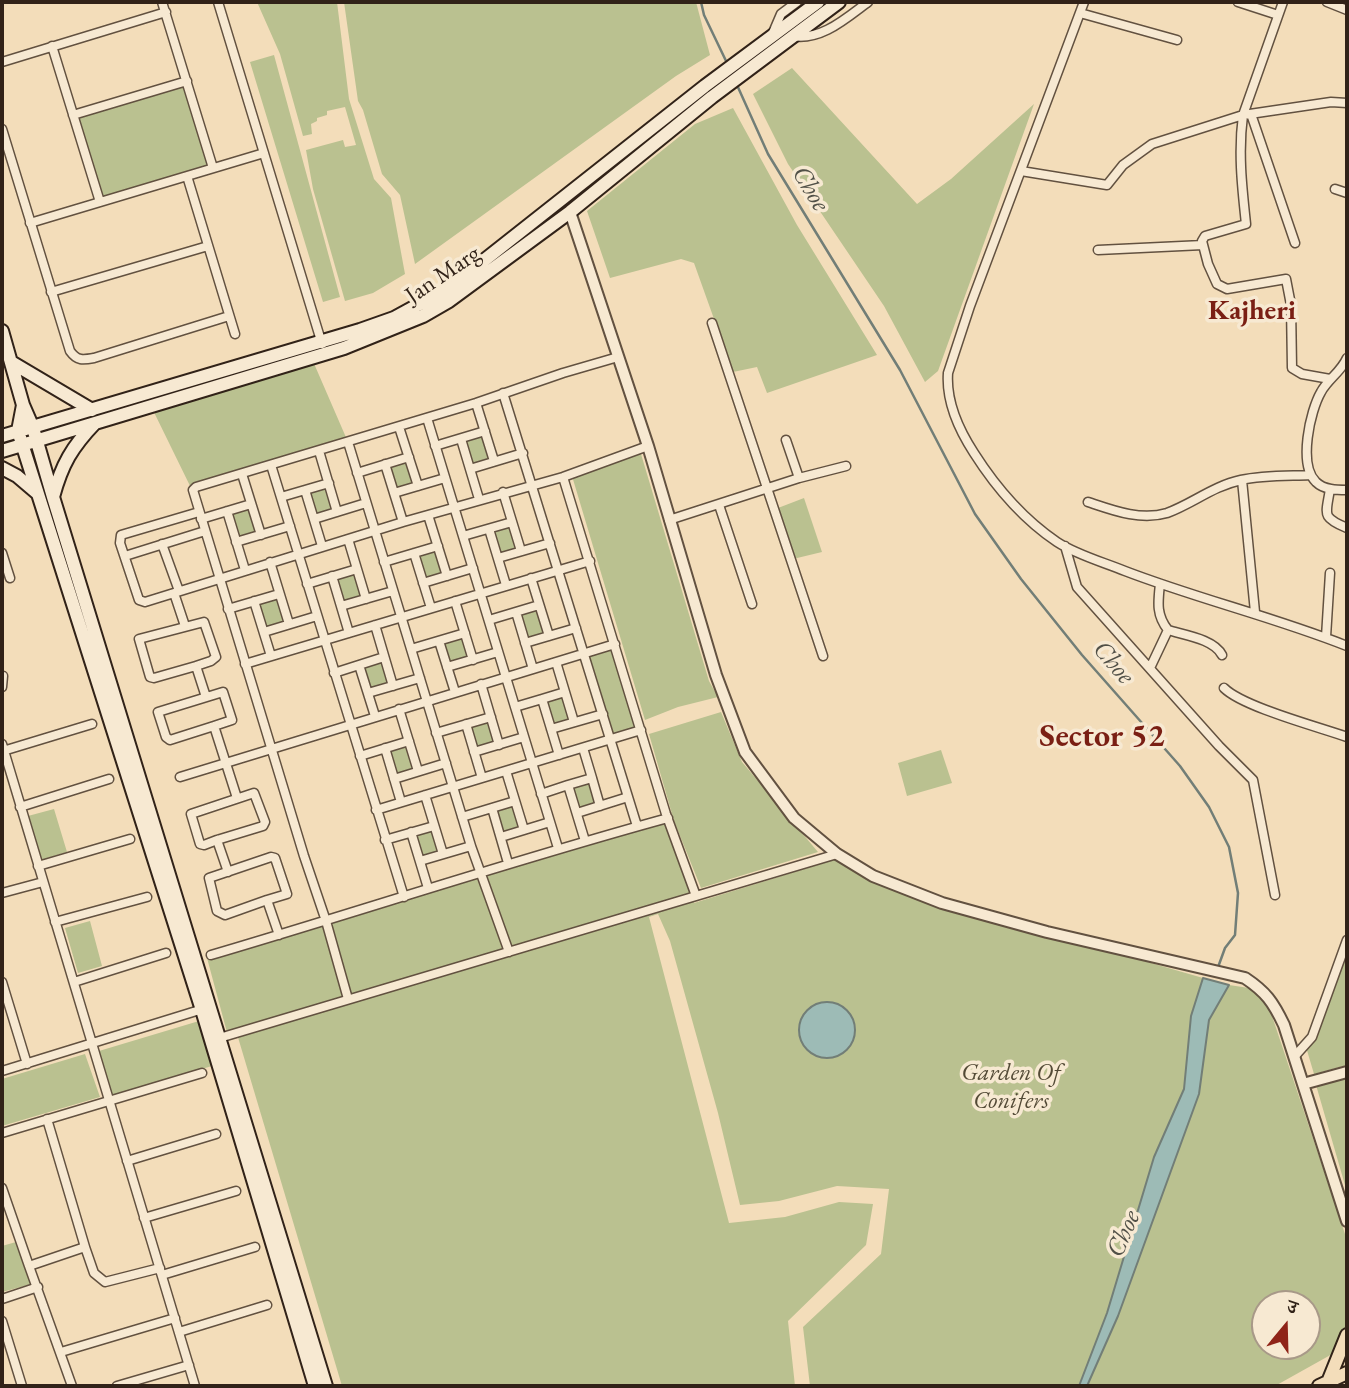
<!DOCTYPE html>
<html>
<head>
<meta charset="utf-8">
<style>
	body { margin:0 }
	#map { position:relative; width:1349px; height:1388px; overflow:hidden; background:#f3ddba; font-family:"EB Garamond","Noto Serif Devanagari",serif }
	canvas { display:block }
	.frame { position:absolute; inset:0; border:4px solid #312218; pointer-events:none }
	.north { position:absolute; left:1251px; top:1290px; width:70px; height:70px; box-sizing:border-box; background:#f7e9d2; border:2px solid #a89988; border-radius:50%; rotate:19deg; font-size:19px; font-weight:700; line-height:28px; text-align:center; color:#312218 }
	.north::after { content:''; display:block; margin:auto; width:24px; height:32px; background:#8f2418; clip-path:polygon(50% 0,100% 100%,50% 72%,0 100%) }
</style>
</head>
<body>
<div id="map">
<canvas width="1349" height="1388"></canvas>
<div class="frame"></div>
<div class="north">उ</div>
</div>
<script>
const g = document.querySelector('canvas').getContext('2d');
g.lineJoin = 'round';
function paint(path, color) { g.fillStyle = color; g.fill(path, 'evenodd'); }
function strokePath(path, color, width, dash) { g.strokeStyle = color; g.lineWidth = width; g.lineCap = dash ? 'butt' : 'round'; g.setLineDash(dash || []); g.stroke(path); }
function drawText(font, color, halo, rows, align = 'center') {
  g.font = font + ' "EB Garamond",serif'; g.lineWidth = 7; g.setLineDash([]); g.textBaseline = 'middle'; g.strokeStyle = halo; g.fillStyle = color; for (const [text, x, y, turn = 0] of rows) {
    g.save(); g.translate(x, y); g.rotate((+turn || 0) * Math.PI / 180); g.textAlign = isNaN(turn) ? turn : align; if (halo) g.strokeText(text, 0, 0); g.fillText(text, 0, 0); g.restore();
  }
}
const green = new Path2D(`
	M 257,2 L 337,2 L 349,99 L 374,179 L 391,198 L 405,274 L 373,293 L 345,301 L 313,189 L 306,150 L 343,140 L 345,147 L 356,145 L 345,107 L 327,111 L 327,115 L 317,118 L 317,121 L 311,124 L 312,134 L 303,136 L 280,54 Z
	M 344,2 L 696,2 L 710,55 L 676,76 L 415,264 L 400,195 L 382,174 L 363,110 L 358,101 Z
	M 274,55 L 340,297 L 323,302 L 250,62 Z
	M 792,68 L 917,204 L 951,179 L 1034,104 L 938,371 L 925,382 L 884,306 L 788,164 L 753,94 Z
	M 187,81 L 213,168 L 100,202 L 73,115 Z
	M 733,108 L 797,225 L 877,355 L 767,393 L 757,367 L 733,372 L 694,263 L 681,259 L 610,278 L 587,211 L 695,124 Z
	M 309,352 L 348,442 L 193,492 L 148,400 Z
	M 483,436 L 490,459 L 472,464 L 464,440 Z
	M 641,454 L 709,681 L 718,697 L 678,707 L 645,720 L 572,476 Z
	M 406,462 L 414,484 L 396,490 L 388,466 Z
	M 326,488 L 334,509 L 316,515 L 309,491 Z
	M 804,498 L 822,552 L 793,559 L 778,508 Z
	M 249,507 L 257,533 L 238,538 L 231,512 Z
	M 510,526 L 517,549 L 500,554 L 493,531 Z
	M 436,550 L 443,574 L 425,579 L 418,555 Z
	M 355,573 L 362,597 L 344,602 L 336,578 Z
	M 277,598 L 284,622 L 265,627 L 258,603 Z
	M 538,609 L 545,633 L 527,639 L 520,614 Z
	M 463,636 L 469,658 L 449,663 L 444,642 Z
	M 615,644 L 641,730 L 610,740 L 584,654 Z
	M 382,661 L 389,684 L 370,689 L 363,667 Z
	M 563,696 L 570,720 L 554,725 L 546,700 Z
	M 721,712 L 742,762 L 818,852 L 701,888 L 674,821 L 649,734 Z
	M 489,721 L 495,742 L 477,748 L 470,726 Z
	M 407,745 L 415,769 L 396,775 L 389,750 Z
	M 941,750 L 952,783 L 907,796 L 898,763 Z
	M 590,782 L 596,803 L 579,809 L 572,787 Z
	M 514,805 L 520,828 L 502,833 L 495,810 Z
	M 54,809 L 67,852 L 41,860 L 28,816 Z
	M 669,820 L 694,903 L 840,858 L 888,887 L 1203,978 L 1191,1016 L 1184,1089 L 1154,1157 L 1107,1313 L 1079,1386 L 810,1386 L 803,1327 L 881,1254 L 889,1189 L 837,1186 L 779,1201 L 740,1205 L 718,1113 L 670,941 L 658,914 L 649,917 L 729,1223 L 785,1217 L 839,1202 L 873,1204 L 866,1245 L 788,1321 L 795,1386 L 342,1386 L 237,1034 L 228,1036 L 207,958 Z
	M 433,829 L 440,852 L 422,857 L 415,835 Z
	M 90,921 L 102,966 L 78,973 L 65,928 Z
	M 1347,940 L 1347,1065 L 1314,1074 L 1306,1047 Z
	M 1229,985 L 1249,988 L 1268,1004 L 1347,1240 L 1347,1336 L 1343,1348 L 1275,1386 L 1087,1386 L 1115,1323 L 1199,1094 L 1209,1020 ZM 1265,1304 L 1307,1304 L 1307,1346 L 1265,1346 Z
	M 199,1021 L 212,1066 L 112,1095 L 99,1051 Z
	M 85,1054 L 100,1097 L 2,1126 L 2,1079 Z
	M 1347,1076 L 1347,1192 L 1316,1085 Z
	M 23,1240 L 32,1284 L 2,1292 L 2,1246 Z`);
const water = new Path2D(`
	M 1203,978 L 1229,985 L 1209,1020 L 1199,1094 L 1118,1316 L 1087,1386 L 1079,1386 L 1107,1313 L 1154,1157 L 1184,1089 L 1191,1016 Z
	M799 1030a28 28 0 1 1 56 0a28 28 0 1 1-56 0Z`);
const stream = new Path2D(`
	M 701,2 L 704,15 L 727,63
	M 737,85 L 768,154 L 900,370 L 975,514 L 1021,579 L 1082,655 L 1180,766 L 1209,807 L 1229,847 L 1238,893 L 1235,935 L 1225,948 L 1217,970`);
const minor = new Path2D(`
	M 162,2 L 213,168
	M 218,2 L 322,344
	M 1084,2 L 970,306 L 948,373 C 946,401 959,430 974,453 C 995,486 1023,519 1057,542 C 1077,555 1103,562 1125,571 C 1198,599 1274,617 1347,646
	M 1238,2 L 1278,15
	M 1283,2 L 1243,115 L 1331,102 L 1347,103
	M 1327,2 L 1347,10
	M 1080,13 L 1177,40
	M 772,35 L 781,14 L 797,2
	M 792,36 C 821,41 845,19 868,2
	M 52,46 L 100,202
	M 2,62 L 166,12
	M 1251,114 L 1295,243
	M 73,115 L 187,81
	M 2,129 L 70,351 C 77,361 83,360 94,358 L 229,316
	M 1021,171 L 1107,185 L 1123,165 L 1152,144 L 1243,115 C 1238,152 1242,187 1246,224 L 1205,236 L 1202,241 L 1208,264 L 1217,284 L 1227,289 L 1286,279 L 1291,305 L 1292,368 L 1302,374 L 1330,379
	M 187,176 L 235,334
	M 1335,189 L 1347,193
	M 30,223 L 264,153
	M 1098,250 L 1203,245
	M 51,292 L 208,246
	M 712,323 L 823,656
	M 1347,358 C 1341,372 1328,379 1321,392 C 1310,411 1298,465 1316,482 C 1324,490 1337,490 1347,490
	M 503,393 L 637,826
	M 476,403 L 494,461
	M 427,418 L 558,848
	M 399,427 L 418,486
	M 461,439 L 479,499
	M 786,440 L 799,478
	M 348,442 L 471,846 L 509,952
	M 435,446 L 485,431
	M 319,451 L 337,512
	M 385,464 L 403,522
	M 271,465 L 404,897
	M 470,469 L 523,453
	M 357,473 L 409,457
	M 242,474 L 261,535
	M 563,477 L 666,814 L 696,896
	M 1242,480 L 1255,612
	M 1330,489 C 1326,515 1321,517 1347,528
	M 305,490 L 322,546
	M 503,492 L 521,551
	M 394,493 L 445,478
	M 281,497 L 329,483
	M 1088,502 C 1112,510 1140,521 1167,513 C 1192,504 1213,486 1241,480 C 1263,475 1288,476 1311,475
	M 719,505 L 752,604
	M 227,511 L 245,570
	M 199,512 L 121,535 L 120,543 L 139,600 L 145,602 L 403,522 L 563,477 L 648,446
	M 428,515 L 447,576
	M 201,519 L 251,504
	M 314,519 L 366,503
	M 669,520 L 799,478 L 846,466
	M 489,529 L 506,585
	M 463,536 L 512,522
	M 348,539 L 366,599
	M 236,542 L 290,526
	M 162,544 L 179,591
	M 1065,546 L 1077,587 L 1219,746 L 1253,780 L 1275,895
	M 2,553 L 10,578
	M 414,553 L 431,608
	M 125,556 L 205,531
	M 498,558 L 550,543
	M 270,562 L 289,624
	M 384,562 L 438,546
	M 332,576 L 349,633
	M 531,578 L 549,636
	M 423,583 L 473,568
	M 307,584 L 357,569
	M 174,593 L 185,626
	M 254,601 L 271,656
	M 455,601 L 473,660
	M 341,606 L 393,591
	M 228,609 L 279,594
	M 516,612 L 533,669
	M 489,620 L 539,605
	M 375,625 L 393,686
	M 1168,630 C 1184,635 1214,639 1222,655
	M 264,632 L 317,616
	M 1326,637 L 1330,573
	M 439,641 L 455,692
	M 525,643 L 576,628
	M 411,649 L 465,633
	M 556,662 L 565,692 L 542,699 L 559,755
	M 245,664 L 590,561
	M 359,665 L 375,716
	M 196,666 L 211,661 L 216,657 L 204,622 L 139,639 L 150,677 L 154,678 L 196,666 L 206,697
	M 447,667 L 498,652
	M 1150,668 L 1168,630 C 1156,615 1158,602 1160,584
	M 334,673 L 384,657
	M 481,684 L 499,745
	M 2,687 L 3,676
	M 1224,688 C 1243,707 1319,727 1347,737
	M 565,692 L 574,722
	M 368,693 L 420,678
	M 515,707 L 542,699
	M 399,709 L 418,771
	M 466,724 L 482,778
	M 214,726 L 232,720 L 223,692 L 158,712 L 166,737 L 170,740 L 214,726 L 237,798
	M 551,729 L 603,714
	M 436,733 L 491,717
	M 2,744 L 195,1386
	M 385,748 L 401,802
	M 583,748 L 592,778 L 568,785 L 585,841
	M 3,751 L 92,724
	M 474,752 L 524,737
	M 360,756 L 409,741
	M 506,771 L 524,830
	M 180,777 L 615,644
	M 592,778 L 600,806
	M 394,779 L 446,763
	M 541,794 L 568,785
	M 425,795 L 443,854
	M 20,807 L 109,779
	M 492,808 L 508,863
	M 376,810 L 641,730
	M 577,813 L 628,797
	M 462,817 L 515,801
	M 411,832 L 428,888
	M 501,837 L 550,822
	M 217,840 L 263,826 L 265,822 L 254,793 L 191,814 L 200,844 L 204,845 L 217,840 L 228,872
	M 385,840 L 434,826
	M 420,861 L 471,846
	M 38,866 L 130,839
	M 2,893 L 43,882
	M 267,900 L 287,894 L 275,858 L 271,857 L 209,878 L 217,911 L 225,915 L 267,900 L 279,935
	M 55,922 L 147,897
	M 211,955 C 364,910 514,860 668,818
	M 2,982 L 27,1064
	M 74,982 L 166,953
	M 348,999 L 326,921 L 304,856 L 193,490 L 196,487 L 476,403 L 563,373 L 618,357
	M 216,1039 L 837,854
	M 1294,1057 L 1312,1037 L 1347,940
	M 2,1071 L 206,1008
	M 47,1119 L 85,1247 L 29,1266 L 72,1386
	M 2,1133 L 202,1073
	M 127,1161 L 216,1134
	M 2,1188 L 29,1266
	M 144,1218 L 236,1191
	M 85,1247 L 94,1273 L 105,1282 L 160,1268
	M 162,1275 L 255,1247
	M 2,1299 L 38,1287
	M 2,1321 L 22,1386
	M 179,1332 L 267,1305
	M 61,1352 L 175,1318
	M 117,1386 L 189,1365`);
const tertiary = new Path2D(`
	M 570,212 L 648,446 L 716,675 L 745,752 L 794,818 L 837,854 L 873,876 L 942,903 L 1047,932 L 1245,978 C 1266,992 1273,1002 1284,1025 L 1347,1221
	M 1303,1084 L 1347,1072`);
const secondary = new Path2D(`
	M 2,331 L 23,405 L 33,428 L 53,497 L 326,1386
	M 11,362 L 92,410
	M 23,405 L 18,431 L 202,1010 L 315,1386
	M 2,436 L 360,330 L 394,318 L 449,288 L 705,86 L 818,2
	M 2,451 L 344,348 L 423,316 L 449,301 L 570,212 L 712,97 L 839,2
	M 2,468 L 17,476 L 37,493
	M 53,497 C 62,464 72,447 95,423`);
const primary = new Path2D(`
	M 1328,1382 L 1347,1335
	M 1319,1386 L 1347,1373`);
const streetNames = [
	["Jan Marg",443,275,-34]
];
const parkNames = [
	["Garden Of",1011,1073],
	["Conifers",1011,1101]
];
const waterNames = [
	["Choe",810,189,59],
	["Choe",1113,663,49],
	["Choe",1124,1234,-67]
];
const quarterNames = [
	["Kajheri",1252,311]
];
const districtNames = [
	["Sector 52",1102,737]
];
paint(green, '#bac190');
paint(water, '#9dbbb6');
strokePath(water, '#727e77', 2);
strokePath(stream, '#727e77', 2.5);
strokePath(minor, '#625140', 11);
strokePath(tertiary, '#625140', 14);
strokePath(secondary, '#312218', 16);
strokePath(primary, '#312218', 16);
strokePath(minor, '#f7e9d2', 8);
strokePath(tertiary, '#f7e9d2', 10);
strokePath(secondary, '#f7e9d2', 12);
strokePath(primary, '#f3ddba', 12);
drawText('24px', '#312218', '#f7e9d2', streetNames);
drawText('italic 24px', '#534a36', '#f7e9d2', parkNames);
drawText('italic 26px', '#515047', '#f7e9d2', waterNames);
drawText('bold 28px', '#7a1f14', '#f7e9d2', quarterNames);
drawText('bold 32px', '#7a1f14', '#f7e9d2', districtNames);
</script>
</body>
</html>
